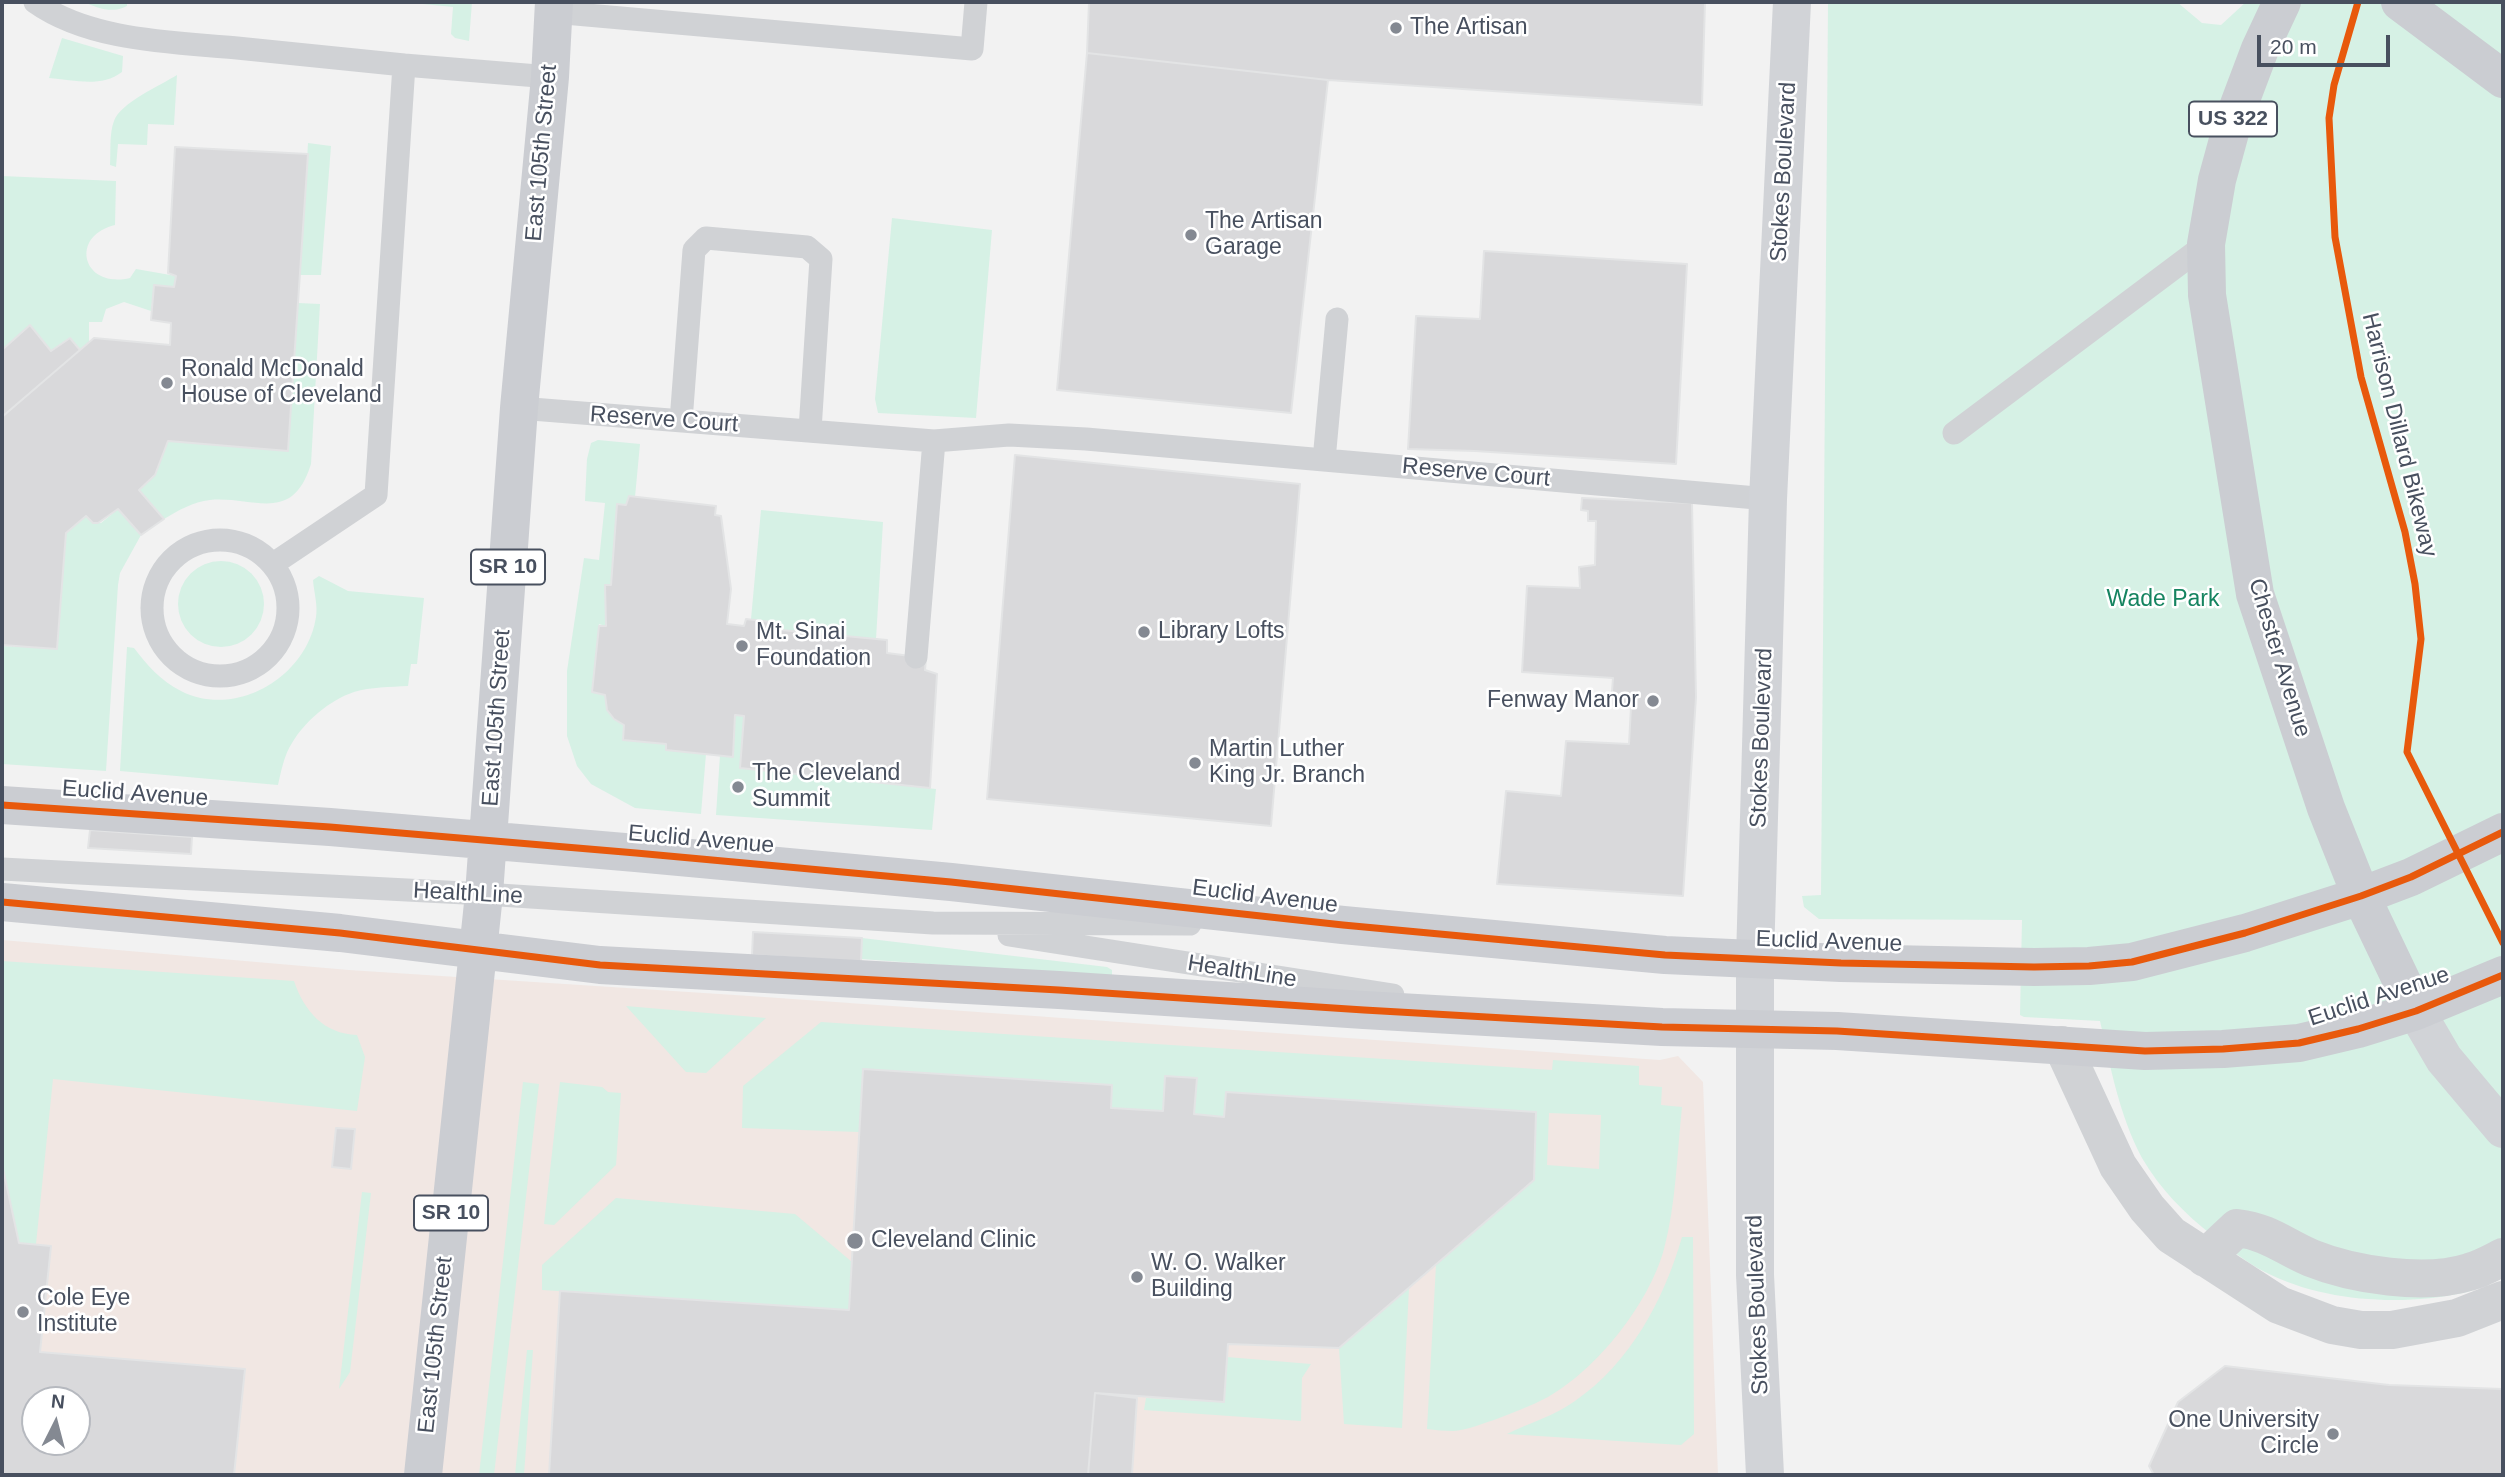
<!DOCTYPE html>
<html>
<head>
<meta charset="utf-8">
<style>
	body { margin:0 }
	#map { position:relative; width:2505px; height:1477px; overflow:hidden; background:#f2f2f2; font-family:Arial,sans-serif }
	canvas { display:block }
	.frame { position:absolute; inset:0; border:4px solid #48505f; pointer-events:none }
	.north { position:absolute; left:21px; top:1386px; width:70px; height:70px; box-sizing:border-box; background:#fff; border:2px solid #b6b9bf; border-radius:50%; rotate:6deg; font-size:19px; font-weight:700; line-height:28px; text-align:center; color:#48505f }
	.north::after { content:''; display:block; margin:auto; width:24px; height:32px; background:#848992; clip-path:polygon(50% 0,100% 100%,50% 72%,0 100%) }
	.scale { position:absolute; left:2257px; top:35px; width:133px; height:32px; box-sizing:border-box; border:4px solid #48505f; border-top:0; padding-left:9px; font-size:21px; line-height:24px; white-space:nowrap; color:#48505f; -webkit-text-stroke:5px #fff; paint-order:stroke }
</style>
</head>
<body>
<div id="map">
<canvas width="2505" height="1477"></canvas>
<div class="frame"></div>
<div class="north">N</div>
<div class="scale">20 m</div>
</div>
<script>
const g = document.querySelector('canvas').getContext('2d');
g.lineJoin = 'round';
function paint(path, color) { g.fillStyle = color; g.fill(path, 'evenodd'); }
function strokePath(path, color, width, dash) { g.strokeStyle = color; g.lineWidth = width; g.lineCap = dash ? 'butt' : 'round'; g.setLineDash(dash || []); g.stroke(path); }
function drawText(font, color, halo, rows, align = 'center') {
  g.font = font + ' Arial,sans-serif'; g.lineWidth = 5; g.setLineDash([]); g.textBaseline = 'middle'; g.strokeStyle = halo; g.fillStyle = color; for (const [text, x, y, turn = 0] of rows) {
    g.save(); g.translate(x, y); g.rotate((+turn || 0) * Math.PI / 180); g.textAlign = isNaN(turn) ? turn : align; if (halo) g.strokeText(text, 0, 0); g.fillText(text, 0, 0); g.restore();
  }
}
const medical = new Path2D(`
	M 2,940 L 349,970 L 750,996 L 1660,1060 L 1678,1056 L 1703,1082 L 1718,1475 L 2,1475 ZM 35,1400 L 77,1400 L 77,1442 L 35,1442 Z`);
const green = new Path2D(`
	M 84,2 L 127,2 L 127,6 C 112,14 98,8 84,2 Z
	M 403,2 L 472,2 L 469,41 L 455,38 L 451,34 L 453,7 Z
	M 1828,2 L 2177,2 L 2202,23 L 2221,25 L 2246,2 L 2503,2 L 2503,1278 C 2490,1283 2477,1290 2463,1293 C 2401,1306 2323,1302 2265,1272 C 2247,1263 2230,1249 2213,1236 C 2185,1214 2160,1189 2142,1158 C 2119,1114 2111,1069 2100,1021 L 2024,1017 L 2020,1015 L 2022,920 L 1819,919 L 1804,907 L 1802,896 L 1821,895 Z
	M 62,38 L 123,56 L 122,72 C 101,88 74,80 49,78 Z
	M 177,75 L 174,125 L 148,124 L 147,145 L 118,144 L 116,167 L 110,165 C 111,151 109,134 114,121 C 120,103 161,85 177,75 Z
	M 308,143 L 331,146 L 321,275 L 300,275 Z
	M 2,176 L 116,181 L 115,225 C 69,236 82,289 130,278 L 136,269 L 176,276 L 174,287 L 154,285 L 151,311 L 124,302 L 106,309 L 102,322 L 89,322 L 89,343 L 80,350 L 69,338 L 51,351 L 30,326 L 2,350 Z
	M 892,218 L 992,230 L 976,418 L 878,413 L 875,399 Z
	M 298,303 L 320,304 L 311,464 C 292,525 254,496 210,500 C 193,502 179,510 164,519 L 139,490 L 155,475 L 168,441 L 288,451 Z
	M 598,440 L 640,444 L 635,497 L 626,505 L 617,505 L 611,585 L 605,585 L 606,626 L 599,624 L 592,692 L 605,695 L 607,710 L 614,719 L 666,744 L 666,750 L 706,754 L 701,814 L 635,808 L 591,784 L 577,766 L 567,736 L 567,671 L 584,558 L 599,560 L 605,503 L 585,501 L 587,459 L 591,443 Z
	M 118,509 L 141,535 L 120,573 L 118,585 L 106,771 L 2,764 L 2,646 L 57,648 L 66,533 L 86,516 L 93,523 L 101,523 Z
	M 761,510 L 883,522 L 876,639 L 771,629 L 771,622 L 751,619 Z
	M178 604a43 43 0 1 1 86 0a43 43 0 1 1-86 0Z
	M 319,576 L 348,591 L 424,598 L 417,664 L 411,664 L 408,686 C 390,687 371,687 354,692 C 330,700 305,721 292,743 C 284,755 281,772 278,785 L 120,771 L 127,647 L 134,648 C 147,665 161,681 181,691 C 236,719 307,677 316,617 C 318,605 314,593 313,580 Z
	M 735,715 L 744,716 L 740,768 L 936,789 L 932,830 L 716,815 L 720,755 Z
	M 862,938 L 1107,967 L 1112,970 L 1112,975 L 1108,977 L 861,959 Z
	M 2,961 L 294,981 C 304,1011 324,1034 357,1035 L 365,1057 L 357,1111 L 53,1079 L 36,1244 L 19,1243 L 2,1164 Z
	M 626,1006 L 766,1018 L 706,1073 L 686,1072 Z
	M 821,1022 L 1552,1070 L 1553,1060 L 1639,1066 L 1639,1085 L 1662,1087 L 1661,1105 L 1682,1107 C 1677,1154 1676,1204 1664,1249 C 1649,1304 1597,1369 1548,1397 C 1531,1406 1512,1413 1494,1420 C 1481,1424 1467,1430 1453,1431 C 1445,1431 1435,1430 1427,1429 L 1436,1265 L 1534,1180 L 1536,1112 L 1226,1092 L 1224,1117 L 1111,1108 L 1112,1085 L 863,1069 L 859,1132 L 742,1128 L 743,1086 ZM 1549,1113 L 1601,1115 L 1599,1169 L 1547,1165 Z
	M 523,1082 L 539,1084 L 494,1475 L 479,1475 Z
	M 560,1082 L 602,1087 L 608,1092 L 621,1093 L 616,1165 L 554,1225 L 544,1224 Z
	M 362,1192 L 371,1193 L 350,1372 L 339,1389 Z
	M 616,1198 L 795,1214 L 852,1262 L 849,1310 L 542,1290 L 542,1265 Z
	M 1682,1237 L 1693,1237 L 1694,1434 L 1681,1445 L 1507,1434 C 1529,1423 1554,1416 1575,1401 C 1630,1363 1664,1300 1682,1237 Z
	M 1409,1288 L 1402,1428 L 1344,1424 L 1339,1348 Z
	M 527,1350 L 533,1350 L 524,1475 L 515,1475 Z
	M 1227,1357 L 1311,1364 L 1302,1378 L 1301,1421 L 1144,1410 L 1146,1398 L 1224,1402 Z`);
const building = new Path2D(`
	M 1089,2 L 1705,2 L 1702,105 L 1328,80 L 1087,53 Z
	M 1087,53 L 1328,80 L 1291,413 L 1057,390 Z
	M 175,147 L 308,154 L 288,451 L 168,441 L 155,475 L 139,490 L 164,519 L 141,535 L 118,509 L 98,523 L 93,523 L 86,516 L 66,533 L 57,649 L 2,645 L 2,417 L 94,338 L 170,345 L 171,323 L 151,320 L 154,285 L 174,287 L 176,276 L 168,273 Z
	M 1484,251 L 1687,264 L 1676,464 L 1475,451 L 1408,449 L 1416,316 L 1480,319 Z
	M 30,325 L 51,351 L 70,338 L 80,350 L 3,416 L 2,350 Z
	M 1015,455 L 1300,484 L 1271,826 L 987,799 Z
	M 629,496 L 716,506 L 715,515 L 721,516 L 731,589 L 727,624 L 744,626 L 746,619 L 771,622 L 771,629 L 887,640 L 887,653 L 926,658 L 925,670 L 937,674 L 930,788 L 740,768 L 744,716 L 735,715 L 733,757 L 666,750 L 666,744 L 623,740 L 624,725 L 614,719 L 607,710 L 605,695 L 592,692 L 599,626 L 606,626 L 605,585 L 611,585 L 617,504 L 626,505 Z
	M 1582,498 L 1692,503 L 1696,697 L 1683,896 L 1497,884 L 1506,791 L 1561,796 L 1566,741 L 1629,744 L 1631,707 L 1611,705 L 1613,678 L 1522,672 L 1527,586 L 1580,588 L 1579,567 L 1595,565 L 1596,521 L 1588,521 L 1588,511 L 1581,510 Z
	M 90,830 L 192,837 L 191,854 L 88,848 Z
	M 753,932 L 862,938 L 861,962 L 752,955 Z
	M 863,1069 L 1112,1085 L 1111,1108 L 1163,1111 L 1165,1076 L 1197,1078 L 1194,1114 L 1224,1117 L 1226,1092 L 1536,1112 L 1534,1180 L 1339,1348 L 1228,1344 L 1224,1402 L 1095,1393 L 1088,1475 L 549,1475 L 560,1291 L 849,1310 Z
	M 336,1128 L 355,1129 L 351,1169 L 332,1167 Z
	M 2,1164 L 19,1243 L 51,1246 L 40,1352 L 245,1369 L 234,1475 L 2,1475 ZM 35,1400 L 77,1400 L 77,1442 L 35,1442 Z
	M 2225,1366 L 2389,1385 L 2503,1389 L 2503,1475 L 2154,1475 L 2149,1466 L 2178,1402 Z
	M 1095,1393 L 1137,1398 L 1132,1475 L 1088,1475 Z`);
const lane = new Path2D(`
	M 35,2 C 90,41 172,42 237,48 C 293,54 349,59 404,65
	M 553,12 L 972,49 L 976,2
	M 1337,319 L 1324,460 L 1768,499
	M 519,408 L 934,441 L 1009,435 L 1086,439 L 1324,460
	M 681,421 L 694,250 L 706,238 L 807,247 L 821,259 L 810,430
	M 1954,433 L 2206,244
	M152 608a68 68 0 1 1 136 0a68 68 0 1 1-136 0Z
	M 273,564 L 376,495 L 404,65 L 550,77
	M 916,657 L 934,441
	M 2,869 L 484,894 L 933,923 L 1190,924
	M 1009,935 L 1393,995`);
const street = new Path2D(`
	M 2062,1045 L 2118,1166 L 2147,1208 L 2171,1235 L 2279,1305 L 2332,1325 L 2361,1330 L 2392,1330 L 2457,1318 L 2503,1300
	M 2205,1258 L 2237,1228 C 2269,1232 2283,1246 2311,1258 C 2353,1275 2425,1286 2469,1272 C 2481,1269 2493,1262 2503,1257`);
const secondary = new Path2D(`
	M 2416,1011 L 2444,1059 L 2503,1129
	M 1765,1475 L 1755,1275 L 1755,959 L 1768,499 L 1792,2`);
const primary = new Path2D(`
	M 2282,2 L 2260,49 L 2234,118 L 2217,180 L 2206,244 L 2207,295 L 2255,594 L 2326,808 L 2361,896 L 2416,1011
	M 2400,2 L 2503,79
	M 2,805 L 330,827 L 636,853 L 951,882 L 1343,925 L 1665,955 L 1841,963 L 2034,967 L 2089,966 L 2132,962 L 2245,933 L 2361,896 L 2411,877 L 2503,832
	M 2,902 L 340,933 L 600,965 L 1059,990 L 1364,1010 L 1662,1027 L 1837,1031 L 2145,1051 L 2223,1049 L 2299,1043 L 2358,1029 L 2416,1011 L 2503,975
	M 423,1475 L 484,894 L 519,408 L 550,77 L 554,2`);
const cycleway = new Path2D(`
	M 2358,2 L 2334,85 L 2329,118 L 2335,237 L 2361,377 L 2405,532 L 2415,584 L 2421,639 L 2407,752 L 2503,943
	M 2,805 L 330,827 L 636,853 L 951,882 L 1343,925 L 1665,955 L 1841,963 L 2034,967 L 2089,966 L 2132,962 L 2245,933 L 2361,896 L 2411,877 L 2503,832
	M 2,902 L 340,933 L 600,965 L 1059,990 L 1364,1010 L 1662,1027 L 1837,1031 L 2145,1051 L 2223,1049 L 2299,1043 L 2358,1029 L 2416,1011 L 2503,975`);
const markers = [
	[1396,28,7,"#848992"],
	[1191,235,7,"#848992"],
	[167,383,7,"#848992"],
	[1144,632,7,"#848992"],
	[742,646,7,"#848992"],
	[1653,701,7,"#848992"],
	[1195,763,7,"#848992"],
	[738,787,7,"#848992"],
	[855,1241,9,"#848992"],
	[1137,1277,7,"#848992"],
	[23,1312,7,"#848992"],
	[2333,1434,7,"#848992"]
];
const shields = [
	[2233,119,88],
	[508,567,74],
	[451,1213,74]
];
const shieldNames = [
	["US 322",2233,119],
	["SR 10",508,567],
	["SR 10",451,1213]
];
const poiNames = [
	["The Artisan",1410,28],
	["The Artisan",1205,222],
	["Garage",1205,248],
	["Ronald McDonald",181,370],
	["House of Cleveland",181,396],
	["Library Lofts",1158,632],
	["Mt. Sinai",756,633],
	["Foundation",756,659],
	["Fenway Manor",1639,701,"right"],
	["Martin Luther",1209,750],
	["King Jr. Branch",1209,776],
	["The Cleveland",752,774],
	["Summit",752,800],
	["Cleveland Clinic",871,1241],
	["W. O. Walker",1151,1264],
	["Building",1151,1290],
	["Cole Eye",37,1299],
	["Institute",37,1325],
	["One University",2319,1421,"right"],
	["Circle",2319,1447,"right"]
];
const streetNames = [
	["East 105th Street",542,153,-85],
	["Stokes Boulevard",1784,172,-87],
	["Reserve Court",664,420,4],
	["Harrison Dillard Bikeway",2399,435,76],
	["Reserve Court",1476,473,5],
	["Chester Avenue",2279,658,73],
	["East 105th Street",497,718,-86],
	["Stokes Boulevard",1762,738,-88],
	["Euclid Avenue",135,794,4],
	["Euclid Avenue",701,840,5],
	["HealthLine",468,894,3],
	["Euclid Avenue",1265,897,7],
	["Euclid Avenue",1829,942,2],
	["HealthLine",1242,972,9],
	["Euclid Avenue",2379,997,-18],
	["Stokes Boulevard",1758,1305,-92],
	["East 105th Street",436,1345,-84]
];
const parkNames = [
	["Wade Park",2163,600]
];
paint(medical, '#f1e7e3');
paint(green, '#d6f1e5');
paint(building, '#d9d9db');
strokePath(building, '#e3e4e5', 2);
strokePath(lane, '#d0d2d5', 23);
strokePath(street, '#d0d2d5', 38);
strokePath(secondary, '#d1d3d7', 38);
strokePath(primary, '#cbcdd2', 38);
strokePath(cycleway, '#e8590c', 7);
for (const [x, y, r, color] of markers) { const dot = new Path2D(); dot.arc(x, y, r, 0, 2 * Math.PI); g.fillStyle = color; g.fill(dot); strokePath(dot, '#fff', 2.5); }
for (const [x, y, w] of shields) { const box = new Path2D(); box.roundRect(x - w / 2, y - 17.5, w, 35, 5); g.fillStyle = '#fff'; g.fill(box); strokePath(box, '#48505f', 2); }
drawText('bold 21px', '#48505f', null, shieldNames);
drawText('23px', '#48505f', '#fff', poiNames, 'left');
drawText('23px', '#48505f', '#fff', streetNames);
drawText('23px', '#158460', '#fff', parkNames);
</script>
</body>
</html>
